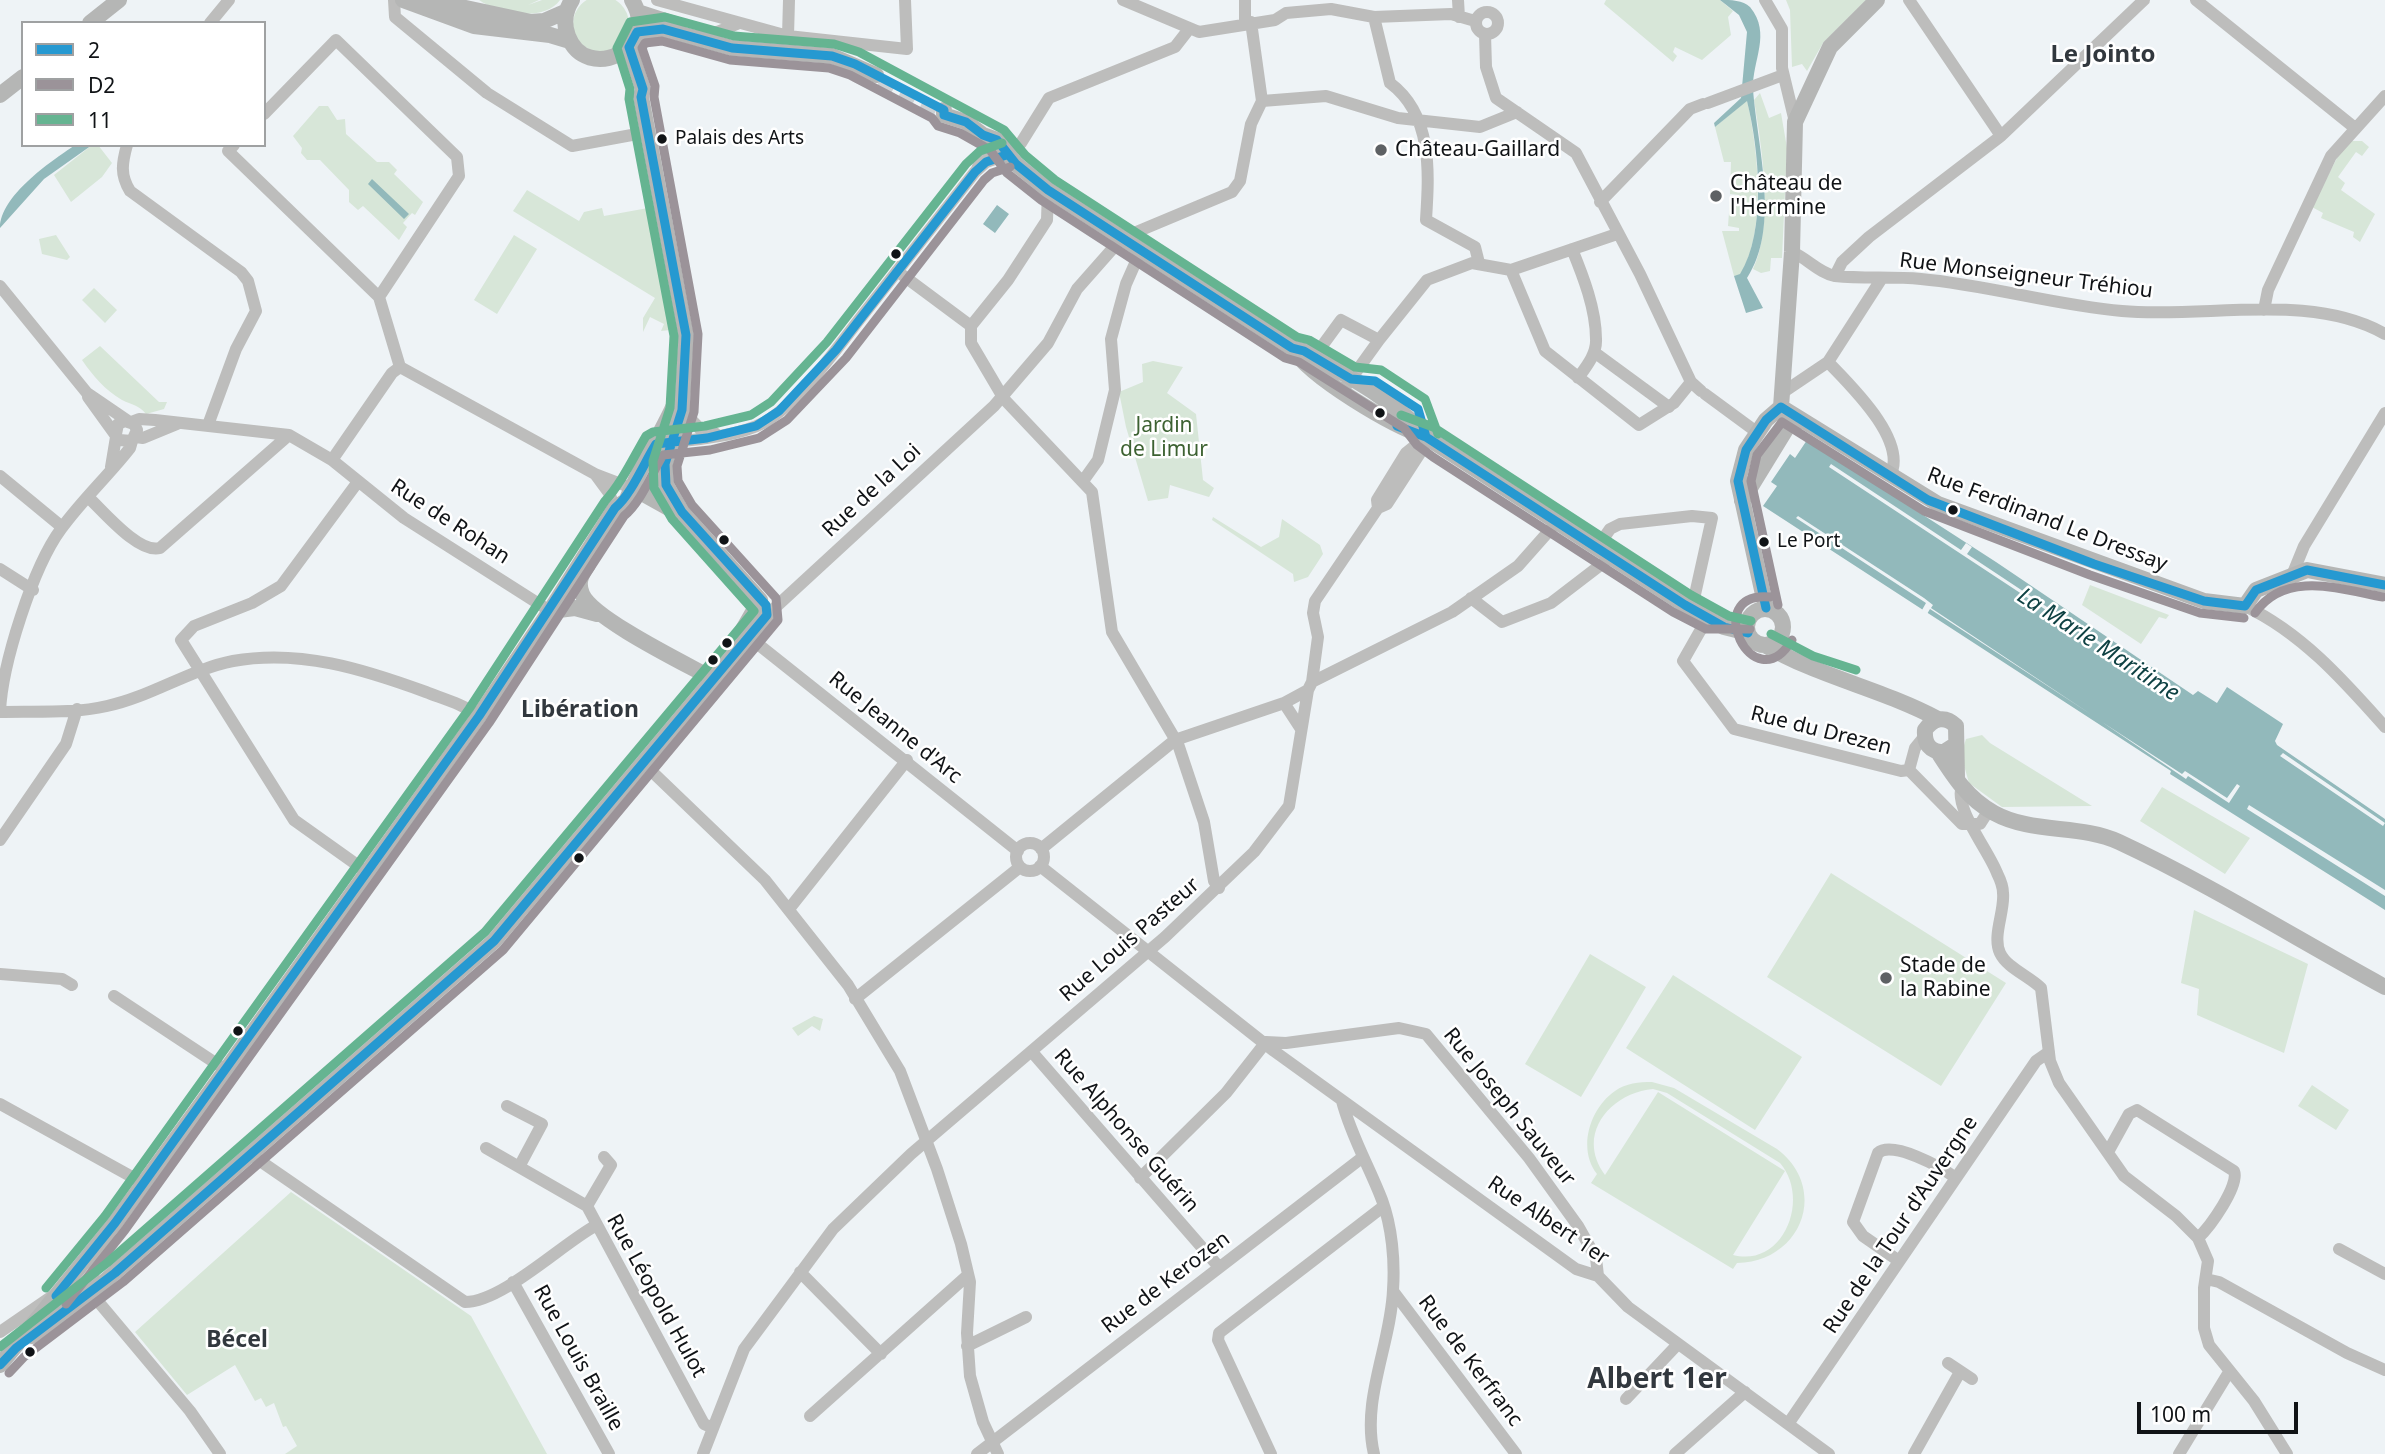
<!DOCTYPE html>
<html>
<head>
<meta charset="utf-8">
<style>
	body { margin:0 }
	#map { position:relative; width:2385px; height:1454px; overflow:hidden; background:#eef3f6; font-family:"Noto Sans",sans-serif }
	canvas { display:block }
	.legend { position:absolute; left:21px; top:21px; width:245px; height:126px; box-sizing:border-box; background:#fff; border:2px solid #9fa1a2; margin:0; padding:9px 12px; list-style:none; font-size:21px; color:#101316 }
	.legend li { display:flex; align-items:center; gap:14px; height:35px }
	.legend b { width:35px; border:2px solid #9fa1a2 }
	.scale { position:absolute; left:2137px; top:1402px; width:161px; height:32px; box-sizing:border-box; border:4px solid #101316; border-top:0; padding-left:9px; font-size:21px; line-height:24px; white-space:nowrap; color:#101316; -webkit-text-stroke:5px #fff; paint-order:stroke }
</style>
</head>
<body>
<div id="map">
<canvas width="2385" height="1454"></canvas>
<ul class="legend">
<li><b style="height:9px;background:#2699d1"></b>2</li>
<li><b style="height:9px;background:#9b9399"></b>D2</li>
<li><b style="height:9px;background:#65b491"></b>11</li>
</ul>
<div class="scale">100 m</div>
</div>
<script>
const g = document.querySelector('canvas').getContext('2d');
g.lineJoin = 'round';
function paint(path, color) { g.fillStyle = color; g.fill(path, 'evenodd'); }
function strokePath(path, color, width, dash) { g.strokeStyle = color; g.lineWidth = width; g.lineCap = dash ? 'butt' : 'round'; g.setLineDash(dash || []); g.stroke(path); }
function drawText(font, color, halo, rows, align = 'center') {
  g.font = font + ' "Noto Sans",sans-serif'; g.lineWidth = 5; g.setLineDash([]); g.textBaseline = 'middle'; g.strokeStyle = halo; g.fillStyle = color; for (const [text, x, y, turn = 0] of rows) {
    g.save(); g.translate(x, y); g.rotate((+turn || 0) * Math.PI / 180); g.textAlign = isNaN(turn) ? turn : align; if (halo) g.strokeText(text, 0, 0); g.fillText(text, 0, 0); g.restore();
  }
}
const green = new Path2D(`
	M573 24a28 28 0 1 1 56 0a28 28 0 1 1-56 0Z
	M 479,0 L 539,0 L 528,5 L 542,0 L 560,0 C 544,23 497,13 479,0 Z
	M 1606,0 L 1720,0 L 1733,11 L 1728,17 L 1731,35 L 1702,60 L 1675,47 L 1673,52 L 1677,56 L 1673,62 L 1604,4 Z
	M 1786,0 L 1866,0 L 1823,43 L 1807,71 L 1802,64 L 1792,67 L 1790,10 Z
	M 1760,93 L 1769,118 L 1781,113 L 1787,148 L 1782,258 L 1771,258 L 1770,271 L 1761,273 L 1753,269 C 1774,223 1762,149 1754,100 Z
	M 1747,100 C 1758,149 1767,231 1740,275 L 1734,276 L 1722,231 L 1739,231 L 1739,228 L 1728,226 L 1730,199 L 1739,199 L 1739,195 L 1730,194 L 1731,162 L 1724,162 L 1715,127 Z
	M 319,106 L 328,106 L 337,120 L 345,119 L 346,134 L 377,162 L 389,162 L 397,170 L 394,174 L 423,202 L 415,215 L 412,213 L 403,223 L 407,227 L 399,240 L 363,206 L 358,210 L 349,202 L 349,190 L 320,160 L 307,160 L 301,153 L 302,148 L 293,136 Z
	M 2351,141 L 2362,141 L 2369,147 L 2362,156 L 2356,152 L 2338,177 L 2345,183 L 2341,190 L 2375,214 L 2360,242 L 2353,237 L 2354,232 L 2321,218 L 2323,213 L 2312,207 L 2338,156 Z
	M 92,145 L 98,145 L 112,163 L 102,177 L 71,202 L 54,175 Z
	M 527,190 L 579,221 L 584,212 L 602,208 L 604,216 L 648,208 L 670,330 L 661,331 L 664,324 L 650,317 L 643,332 L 643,318 L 655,298 L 513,211 Z
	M 56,235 L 70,257 L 67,260 L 42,254 L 39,239 Z
	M 514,235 L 537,249 L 497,314 L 474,300 Z
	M 94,288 L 117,310 L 105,323 L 82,300 Z
	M 100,346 L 159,402 L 167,402 L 164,409 L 146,414 C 139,405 132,405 122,400 C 105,390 93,376 82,360 Z
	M 1153,361 L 1183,367 L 1167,393 L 1196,414 L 1203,480 L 1214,488 L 1209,497 L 1170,485 L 1168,498 L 1148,501 L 1126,427 L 1119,392 L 1143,382 L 1142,364 Z
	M 1213,517 L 1261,547 L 1279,537 L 1282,519 L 1320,545 L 1323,554 L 1308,577 L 1294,582 L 1293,574 L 1212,520 Z
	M 2090,585 L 2169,615 L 2166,619 L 2159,617 L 2141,644 L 2082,605 Z
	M 1982,735 L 1990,743 L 2092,806 L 2002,807 L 1969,783 L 1961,755 L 1966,739 Z
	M 2162,787 L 2250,838 L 2225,874 L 2140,821 Z
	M 1831,873 L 2006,983 L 1941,1086 L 1767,977 Z
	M 2194,910 L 2308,964 L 2284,1053 L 2197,1015 L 2199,989 L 2181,983 Z
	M 1590,954 L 1646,987 L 1581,1097 L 1525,1064 Z
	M 1673,975 L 1802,1057 L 1755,1130 L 1626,1048 Z
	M 814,1016 L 823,1019 L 820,1031 L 812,1026 L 798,1036 L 792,1028 Z
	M 1652,1082 L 1674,1088 L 1777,1149 C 1830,1189 1801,1262 1737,1263 L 1733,1269 L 1591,1183 L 1597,1174 C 1577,1149 1590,1108 1615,1091 C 1626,1083 1639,1082 1652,1082 ZM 1653,1089 L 1667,1093 L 1780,1163 C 1811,1199 1783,1268 1733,1255 L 1785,1171 L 1658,1092 L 1605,1175 C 1575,1135 1610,1093 1653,1089 Z
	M 2312,1085 L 2349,1110 L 2336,1130 L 2298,1106 Z
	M 291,1192 L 471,1316 L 547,1454 L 285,1454 L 297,1446 L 286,1426 L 283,1427 L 274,1403 L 266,1407 L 261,1398 L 255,1401 L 235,1365 L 187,1395 L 135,1332 Z`);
const water = new Path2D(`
	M 1720,0 C 1731,0 1743,0 1750,7 C 1772,34 1752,60 1753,89 C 1757,146 1781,227 1747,278 L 1763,308 L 1746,313 L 1734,276 L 1740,274 C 1767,231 1759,149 1747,101 L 1715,127 L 1714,123 L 1741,98 L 1747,32 L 1739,15 Z
	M 75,145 L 92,145 L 44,179 L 0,228 C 0,196 50,162 75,145 Z
	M 372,179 L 409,214 L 404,219 L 368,184 Z
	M 997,205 L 1009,214 L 995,233 L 983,224 Z
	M 1807,440 L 1996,562 L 2193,695 L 2198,691 L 2217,703 L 2227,687 L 2283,724 L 2275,741 L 2277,745 L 2385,819 L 2385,910 L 2170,774 L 2171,771 L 1763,506 L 1777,486 L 1771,482 L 1790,454 L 1795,458 Z`);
const pier = new Path2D(`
	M 1831,464 L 1961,550 L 1966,543 L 1972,547 L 1967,554 L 2127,660 L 2125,662 L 1829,467 Z
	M 1798,516 L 1924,598 L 1933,605 L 1931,608 L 2092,715 L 1930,609 L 1927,614 L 1922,610 L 1926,603 L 1796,518 Z
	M 2102,722 L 2182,774 L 2185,771 L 2227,798 L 2237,784 L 2240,786 L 2229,803 L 2188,776 L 2186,779 Z
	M 2283,753 L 2385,823 L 2383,826 L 2280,756 Z
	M 2249,805 L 2385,890 L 2385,896 L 2247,809 Z`);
const majorTunnel = new Path2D(`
	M 856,74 L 941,117 L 944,115`);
const minor = new Path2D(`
	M 394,0 L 395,17 L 487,93 L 572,146 L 648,132
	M 657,0 L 788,36 L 907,49 L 905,0
	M 1123,0 L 1199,32 L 1275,20 L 1286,13 L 1331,9 L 1374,17 L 1451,14 L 1475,21
	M 1245,0 L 1245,24
	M 1458,0 L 1459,17
	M 1765,0 L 1782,29 L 1782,68 L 1795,122
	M 1909,0 L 2001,136
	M 2196,0 L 2355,128
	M1476 23a11 11 0 1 1 22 0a11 11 0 1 1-22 0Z
	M 1374,17 L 1390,83 C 1433,115 1429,173 1426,220 L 1475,247 L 1479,263
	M 210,23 L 229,0
	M 702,32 L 717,32 L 737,24
	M 1485,34 L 1486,67 L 1496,98 L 1576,153 L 1640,274 L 1691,382 L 1701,391
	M 788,36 L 789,0
	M 1262,101 L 1326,96 L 1398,118 L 1480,127 L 1517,112
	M 1708,103 L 1783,75
	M 264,114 L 336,40 L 457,157 L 459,176 L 379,297
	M 127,145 C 122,163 120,175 130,191 L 241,272 L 248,281 L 256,311 L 236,349 L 208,425
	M 234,145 L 228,151 L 379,297 L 400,367
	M 977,169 L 984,152 L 983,135
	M 1048,190 L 1047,220 L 1008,280 L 971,326 L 971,343 L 1004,399 L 1092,492 L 1112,632 L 1178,744 L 1204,822 L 1214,881 L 1219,888
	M 1600,202 L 1690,109 L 1703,104
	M 1572,249 C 1583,276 1596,309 1596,339 C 1597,354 1586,367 1578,378
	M 1792,252 C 1807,258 1819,273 1835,276 C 1864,279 1893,276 1921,279 C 1988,285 2054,305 2122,311 C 2205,319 2310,291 2385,334
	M 1511,270 L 1545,351 L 1639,425 L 1674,403 L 1691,382
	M 897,271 L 971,326
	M 1835,276 L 1842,262 L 1869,237 L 2001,136 L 2144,0
	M 0,286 L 87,393 L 128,421
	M 2264,310 L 2268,290 L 2331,156 L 2385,96
	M 1594,352 L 1669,407
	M 1314,357 L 1341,320 L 1379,340
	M 1828,362 C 1850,385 1909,441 1890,476
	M 400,367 L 595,474 L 629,487
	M 1343,390 L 1379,340 L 1427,280 L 1472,263 L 1511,270 L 1617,234
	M 1782,393 L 1828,362 L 1882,278
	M 1705,394 L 1758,433
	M 88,397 L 119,440 L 132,441 L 137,430 L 134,424 L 125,421 L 118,424 L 116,434
	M 682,410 L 701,430 L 715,433
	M 131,422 L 139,419 L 155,420 L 289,435 L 332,460
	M 136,437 L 143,438 L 177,424
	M 132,441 L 130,448 C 109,475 82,500 61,529 C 33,567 2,664 0,712 C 34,711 73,714 107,706 C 150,697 191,669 233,661 C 300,649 363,669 426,692 C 444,699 463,704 479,716
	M 666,443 C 694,440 740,436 765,422 C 802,400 836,349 862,316 C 900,268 937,220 975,172 L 986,162 L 1006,155 L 1021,143 L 1049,98 L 1175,47 L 1189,29
	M 332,460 L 404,518 L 550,611
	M 332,460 L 392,373 L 400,367
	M 111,467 L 116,437
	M 595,474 L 609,493 L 615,508
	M 0,476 L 62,527
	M 1083,481 L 1098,460 L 1115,390 L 1111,339 L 1126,284 L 1141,250
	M 357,483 L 281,586 L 252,603 L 194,626 L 181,640 L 294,820 L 367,872
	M 89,498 C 104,512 139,554 160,548 L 289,435
	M 1378,508 L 1377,500 L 1406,453 L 1426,437
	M 1597,548 L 1610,529 L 1620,524 L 1692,516 L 1712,518 L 1692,608
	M 0,569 L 33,590
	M 2293,573 L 2304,546 L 2385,413
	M 1471,598 L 1502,622 L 1551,603 L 1611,557
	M 2245,606 C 2302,633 2344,681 2385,727
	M 767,615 L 994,406 L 1048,343 L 1077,289 L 1122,238 L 1232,192 L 1240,181 L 1251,124 L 1262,101 L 1251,22
	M 1708,617 L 1683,661 L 1734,729 L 1901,771 L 1909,770
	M 749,637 L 1018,851
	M 1312,682 L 1318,637 L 1313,613 L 1315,601 L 1378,508 L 1387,504 L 1424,447 L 1426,437
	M 1284,703 L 1301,729
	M 1924,737 L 1915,748 L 1909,770 L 1962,824 L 1980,824 L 1989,810
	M 643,763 L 765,880 L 848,985 L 900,1071 L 937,1169 L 961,1244 L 970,1282 L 967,1333 L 970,1376 L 983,1422 L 998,1454
	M 1962,786 C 1953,807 1989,851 1997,873 C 2000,879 2003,886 2003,893 C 2005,911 1992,936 2000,953 C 2007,968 2029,976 2041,988 L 2050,1061 L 2059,1083 L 2124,1176 L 2176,1216 L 2198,1238 L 2208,1261 L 2204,1288 L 2204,1328 L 2209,1345 L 2254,1401 L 2287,1454
	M 0,840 L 66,744 L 77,709
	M1016 857a14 14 0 1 1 28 0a14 14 0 1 1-28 0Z
	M 1041,849 L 1175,740 L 1284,703 L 1308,690 L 1312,682 L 1452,612 L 1518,566 L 1557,522
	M 1040,866 L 1274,1051 L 1576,1269 L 1598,1276 L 1628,1307 L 1829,1454
	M 789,909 L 907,760
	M 0,974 L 62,979 L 72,985
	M 114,996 L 226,1070
	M 855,999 L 1020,867
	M 1266,1042 L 1286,1043 L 1399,1028 L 1426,1034 L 1529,1158 L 1578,1226 L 1596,1258 L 1598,1276
	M 1032,1052 L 1219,1267
	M 1342,1101 C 1351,1136 1369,1166 1382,1200 C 1392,1227 1395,1261 1393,1290 C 1391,1344 1361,1400 1374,1454
	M 0,1104 L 143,1183
	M 507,1106 L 542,1124 L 519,1167
	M 486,1148 L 587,1206 L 704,1424 L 713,1428
	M 2108,1152 L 2129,1114 L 2137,1110 L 2234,1171 C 2240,1185 2210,1227 2198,1238
	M 250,1154 L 465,1302 C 502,1302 562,1244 595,1226
	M 1140,1178 L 1226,1093 L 1266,1042
	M 587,1206 L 611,1165 L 604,1157
	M 110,1237 L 94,1270 L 91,1293 L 190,1411 L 220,1454
	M 2339,1249 L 2385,1274
	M 1899,1261 L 1863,1236 L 1853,1222 L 1878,1153 C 1892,1140 1941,1167 1956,1178
	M 800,1272 L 881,1354
	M 2206,1279 L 2219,1282 L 2347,1353 L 2385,1370
	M 513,1282 L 609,1454
	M 1393,1291 L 1516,1454
	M 0,1332 L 51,1297
	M 967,1346 L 1026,1317
	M 1948,1363 L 1972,1379
	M 1626,1399 L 1678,1344
	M 810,1416 L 968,1275
	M 1788,1424 L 2036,1061 L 2049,1052
	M 703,1454 L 744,1349 L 833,1229 L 911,1154 L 1165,937 L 1254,852 L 1289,806 L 1308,690
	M 977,1454 L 1363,1157
	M 1271,1454 L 1218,1340 L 1219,1333 L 1384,1206
	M 1675,1454 L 1745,1392
	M 1914,1454 L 1960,1372
	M 2179,1454 L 2229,1372`);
const major = new Path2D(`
	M 403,0 L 474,26 L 550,35 L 570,41
	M 428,0 L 531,22 L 544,21 L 567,11
	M 572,0 C 565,11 563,23 568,36 C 586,84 662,49 632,0
	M 638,12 L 678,25
	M 90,23 L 119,0
	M 637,32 L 663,29 L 732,48 L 832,56 L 876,75
	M 629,47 L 643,89 L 641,97 L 686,335 L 682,410 L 665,464 L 666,485 L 682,512 L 760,600 L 741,633
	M 0,95 L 23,77
	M 944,110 L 944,115 L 966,122 L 983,135 L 997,140 L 1016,164 L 1048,190 L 1292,348 L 1304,351 C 1342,373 1399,402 1426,437
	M 1292,348 C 1311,378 1391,425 1426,437 L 1685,605 L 1724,627 L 1748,633
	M 1781,407 L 1938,504 L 2204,601 L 2245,606 L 2256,590 L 2307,570 L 2385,585
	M 1788,426 L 1781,407 L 1792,252 L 1795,122 L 1830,47 L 1877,0
	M 1742,501 L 1788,426 L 1795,424
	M 625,504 C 639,468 661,435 677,399
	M 588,565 C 581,575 577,582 582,594 C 593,619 686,664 713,679
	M 1766,608 L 1738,481 L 1746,450 L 1766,420 L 1781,407
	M1747 627a18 18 0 1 1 36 0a18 18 0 1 1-36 0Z
	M 550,611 L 575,608 L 597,614
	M 1765,645 C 1819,677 1882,689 1938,719
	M 1955,745 L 1944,752 C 1930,752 1924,744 1925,730 C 1933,718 1945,715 1956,726 L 1957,778
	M 1938,752 C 1954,777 1968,799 1994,813 C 2032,834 2080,824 2119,842 C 2209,884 2297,939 2385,987
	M 32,1336 L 104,1282 L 494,941 L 767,615
	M 0,1365 L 115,1223 L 226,1070 L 479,716 L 550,611 L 615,508 L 640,492 L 674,511 L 682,512`);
const bus1 = new Path2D(`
	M 1397,426 L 1426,437 L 1685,605 L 1724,627 L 1748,633
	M 2245,606 L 2256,590 L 2307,570 L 2385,585
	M 1766,608 L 1738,481 L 1746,450 L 1766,420 L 1781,407 L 1928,500 L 2094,564 L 2204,601 L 2245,606
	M 56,1296 L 115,1223 L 479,716 L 615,508 C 631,495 644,463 656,444 L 707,438 L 756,426 L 779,411 L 836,350 L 975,172 L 986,162 L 1006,155
	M 0,1365 L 16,1348 L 115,1273 L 494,941 L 767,615 L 766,605 L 682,512 L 666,485 L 665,464 L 682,410 L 686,335 L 641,97 L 643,89 L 629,47 L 637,32 L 663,29 L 732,48 L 832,56 L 855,64 L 944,110 L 944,115 L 966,122 L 983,135 L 997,140 L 1016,164 L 1048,190 L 1292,348 L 1304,351 L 1351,379 L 1375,381 L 1418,409 L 1426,437`);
const bus2 = new Path2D(`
	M 1770,597 C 1700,590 1753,704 1792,640
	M 1778,605 L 1751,481 L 1757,455 L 1782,422 L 1924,511 L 2090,575 L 2200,613 L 2244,618
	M 2255,613 C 2285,570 2340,589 2383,597
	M 66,1304 L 125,1230 L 489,723 L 624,516 C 641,502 651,475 663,455 L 710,450 L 759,438 L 787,420 L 846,358 L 984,180 L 992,173 L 1010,167
	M 9,1373 L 24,1357 L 123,1282 L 503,950 L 778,620 L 776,598 L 692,505 L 678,481 L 677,466 L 694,412 L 698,334 L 654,97 L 655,86 L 642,48 L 645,43 L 662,41 L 730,60 L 829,68 L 850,75 L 932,118 L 938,126 L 960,133 L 990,150 L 1007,173 L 1041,200 L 1285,358 L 1299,362 L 1404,428 L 1417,445 L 1433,457 L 1673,612 L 1706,629 L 1750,629`);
const bus3 = new Path2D(`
	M 1401,415 L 1433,427 L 1691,595 L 1729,616 L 1751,621
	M 1771,634 L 1813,656 L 1856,670
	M 46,1288 L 105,1216 L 469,709 L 605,501 C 621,484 633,458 646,436 L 653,432 L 705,426 L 751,415 L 771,402 L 827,342 L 966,164 L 980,151 L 1002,143
	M 0,1347 L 107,1263 L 485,932 L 754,611 L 672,519 L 654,488 L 653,461 L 670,408 L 674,336 L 629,99 L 630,89 L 617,48 L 630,22 L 665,17 L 734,36 L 834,44 L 859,52 L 1004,130 L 1025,155 L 1055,180 L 1297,337 L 1309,340 L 1355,367 L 1381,370 L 1425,399 L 1438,434`);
const markers = [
	[662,139,6,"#101316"],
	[1381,150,7,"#5e6164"],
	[1716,196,7,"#5e6164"],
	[896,254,6,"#101316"],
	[1380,413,6,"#101316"],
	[1953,510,6,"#101316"],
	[724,540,6,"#101316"],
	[1764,542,6,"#101316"],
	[727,643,6,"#101316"],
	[713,660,6,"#101316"],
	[579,858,6,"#101316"],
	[1886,978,7,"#5e6164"],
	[238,1031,6,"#101316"],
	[30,1352,6,"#101316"]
];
const busNames = [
	["Palais des Arts",675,139],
	["Le Port",1777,542]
];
const poiNames = [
	["Château-Gaillard",1395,150],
	["Château de",1730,184],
	["l'Hermine",1730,208],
	["Stade de",1900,966],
	["la Rabine",1900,990]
];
const streetNames = [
	["Rue Monseigneur Tréhiou",2026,276,7],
	["Rue de la Loi",872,491,-43],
	["Rue Ferdinand Le Dressay",2047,520,21],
	["Rue de Rohan",450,522,33],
	["Rue Jeanne d'Arc",895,728,39],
	["Rue du Drezen",1821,731,14],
	["Rue Louis Pasteur",1130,940,-41],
	["Rue Joseph Sauveur",1509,1107,51],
	["Rue Alphonse Guérin",1126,1131,49],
	["Rue Albert 1er",1548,1221,34],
	["Rue de la Tour d'Auvergne",1901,1225,-56],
	["Rue de Kerozen",1166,1283,-37],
	["Rue Léopold Hulot",656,1296,61],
	["Rue Louis Braille",578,1358,61],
	["Rue de Kerfranc",1470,1361,53]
];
const parkNames = [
	["Jardin",1164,426],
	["de Limur",1164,450]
];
const waterNames = [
	["La Marle Maritime",2098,645,33]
];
const neighbourhoodNames = [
	["Libération",580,710],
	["Bécel",237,1340]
];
const quarterNames = [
	["Le Jointo",2103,55]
];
const districtNames = [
	["Albert 1er",1657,1380]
];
paint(green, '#d7e6d8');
paint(water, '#92b9bb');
paint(pier, '#eef3f6');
strokePath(majorTunnel, '#cdd1d4', 16, [16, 8]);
strokePath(minor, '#bdbdbc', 12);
strokePath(major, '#b5b6b5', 16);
strokePath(bus1, '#2699d1', 9);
strokePath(bus2, '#9b9399', 9);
strokePath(bus3, '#65b491', 9);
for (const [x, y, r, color] of markers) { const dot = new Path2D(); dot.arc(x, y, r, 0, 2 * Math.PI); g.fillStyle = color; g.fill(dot); strokePath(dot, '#fff', 2.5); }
drawText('19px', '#101316', '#fff', busNames, 'left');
drawText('21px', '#101316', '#fff', poiNames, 'left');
drawText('21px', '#101316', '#fff', streetNames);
drawText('21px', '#3d6232', '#fff', parkNames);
drawText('italic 23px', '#0e4143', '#fff', waterNames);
drawText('bold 23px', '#32383e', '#fff', neighbourhoodNames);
drawText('bold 24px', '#32383e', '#fff', quarterNames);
drawText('bold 28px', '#32383e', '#fff', districtNames);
</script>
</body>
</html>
